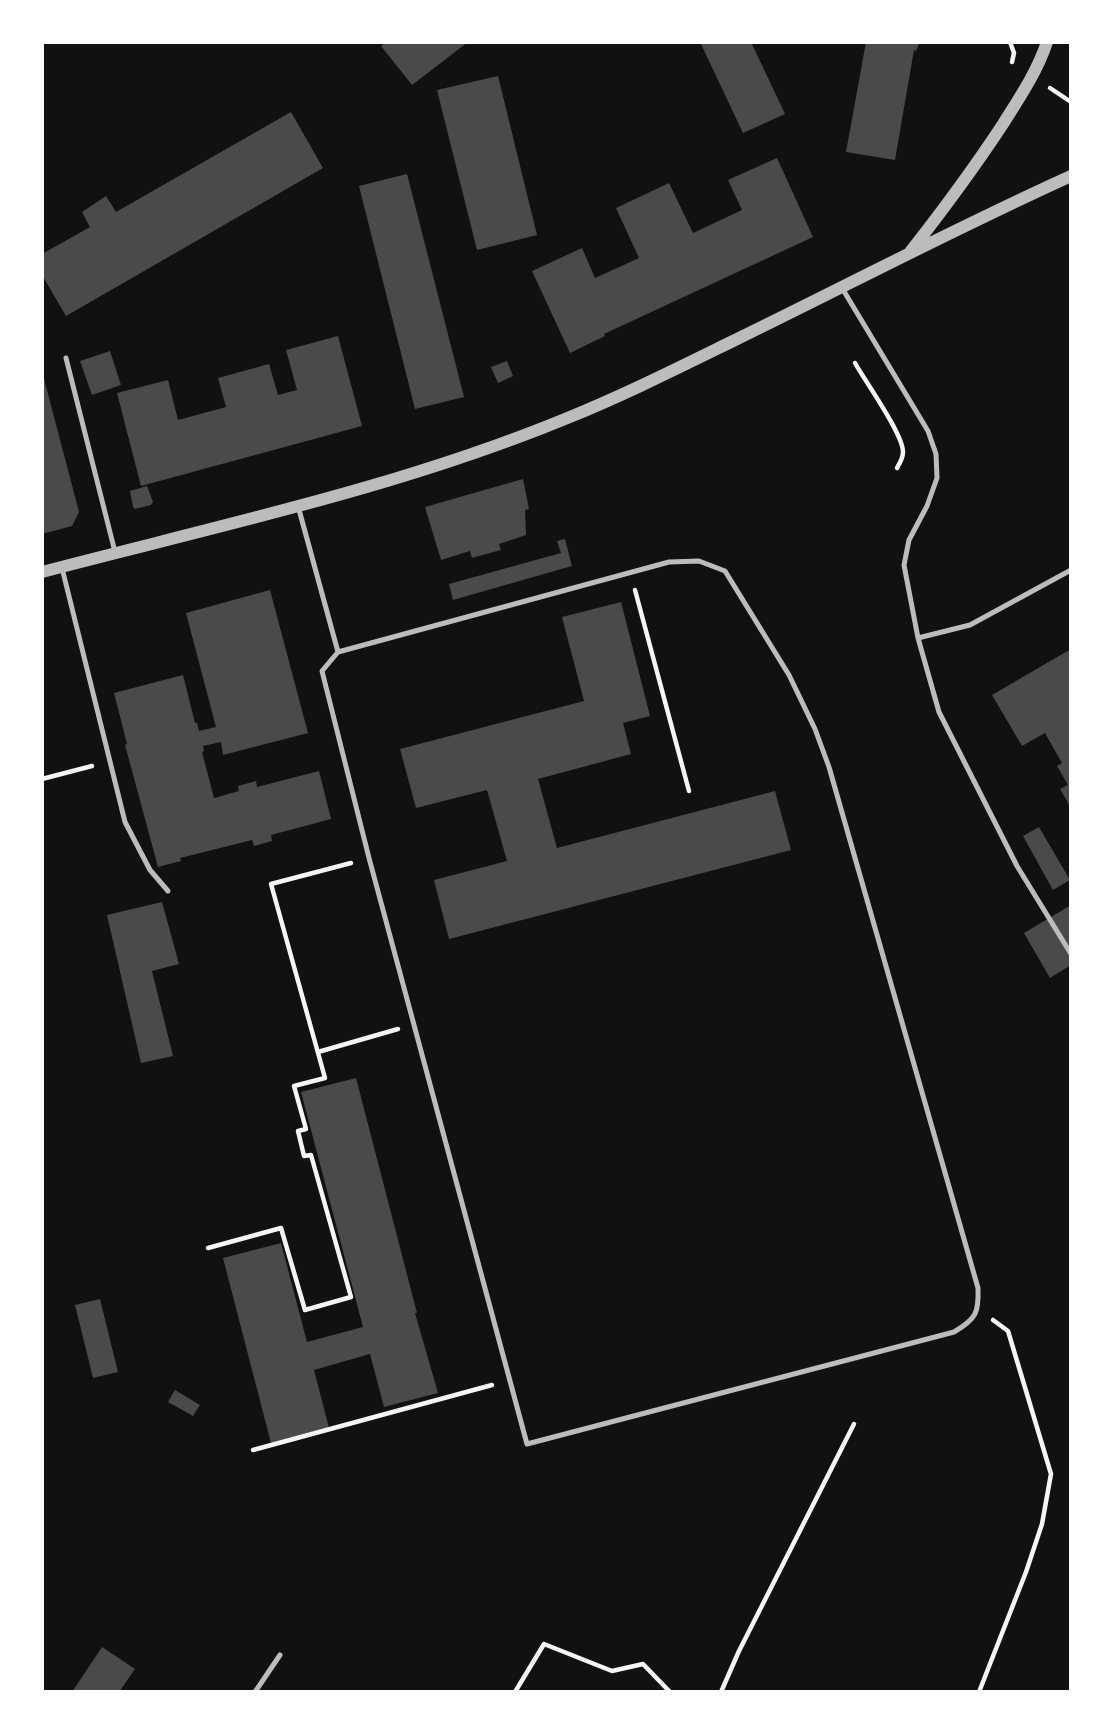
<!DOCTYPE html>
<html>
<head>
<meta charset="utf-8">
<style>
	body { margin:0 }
	#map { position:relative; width:1113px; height:1734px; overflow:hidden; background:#111; font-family:"Times New Roman",serif }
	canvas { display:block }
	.frame { position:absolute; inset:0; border:44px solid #fff; pointer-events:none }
</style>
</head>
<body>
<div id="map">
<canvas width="1113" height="1734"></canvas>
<div class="frame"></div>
</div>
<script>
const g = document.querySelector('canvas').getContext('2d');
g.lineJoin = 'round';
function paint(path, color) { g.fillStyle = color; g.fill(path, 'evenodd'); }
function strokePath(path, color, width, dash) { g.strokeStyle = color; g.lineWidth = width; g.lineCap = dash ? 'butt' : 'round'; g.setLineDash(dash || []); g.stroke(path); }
const building = new Path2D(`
	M 386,42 L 468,42 L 412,85 L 381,46 Z
	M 700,42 L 751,42 L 785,114 L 743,133 Z
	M 866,42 L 920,42 L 916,51 L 914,50 L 895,160 L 846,152 Z
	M 498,76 L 537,235 L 477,250 L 437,90 Z
	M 291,112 L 323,168 L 66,316 L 42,275 L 42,254 L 90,227 L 82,212 L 106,196 L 116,212 Z
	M 777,158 L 813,237 L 604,334 L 605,336 L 570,353 L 532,271 L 582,248 L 595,278 L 639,258 L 616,208 L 669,183 L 693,233 L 742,210 L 728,180 Z
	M 407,174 L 464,397 L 415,409 L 359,186 Z
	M 338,336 L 362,426 L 141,486 L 117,393 L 168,380 L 178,420 L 226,407 L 218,378 L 269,364 L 278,395 L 297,390 L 286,350 Z
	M 110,351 L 121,385 L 92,395 L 80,361 Z
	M 507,361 L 513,376 L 498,383 L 491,367 Z
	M 42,371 L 79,512 L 72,526 L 42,534 Z
	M 523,479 L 529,509 L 525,510 L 526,535 L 499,544 L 501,550 L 472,558 L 470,551 L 441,560 L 425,507 Z
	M 147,486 L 153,502 L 151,505 L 135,509 L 133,507 L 130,491 Z
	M 565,539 L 572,566 L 453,600 L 449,584 L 561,553 L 557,541 Z
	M 270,590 L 308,733 L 223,755 L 221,742 L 203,746 L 204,751 L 202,752 L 214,798 L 239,791 L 238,786 L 256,781 L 257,787 L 319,771 L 331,819 L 271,835 L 272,841 L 254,846 L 252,840 L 180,858 L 181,861 L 158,867 L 125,745 L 127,744 L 114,693 L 183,675 L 195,723 L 197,723 L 199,731 L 216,727 L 186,613 Z
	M 621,602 L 650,716 L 623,723 L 631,754 L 538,779 L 557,848 L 775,791 L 791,850 L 449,939 L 434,880 L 507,861 L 487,790 L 416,808 L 400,749 L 584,701 L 562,617 Z
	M 1071,649 L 1071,808 L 1060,789 L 1068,785 L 1057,766 L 1062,763 L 1045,733 L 1022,746 L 992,695 Z
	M 1039,827 L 1070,880 L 1053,890 L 1023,836 Z
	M 162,902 L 179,964 L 152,971 L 173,1056 L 141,1063 L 107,915 Z
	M 1071,905 L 1071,965 L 1050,978 L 1024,933 Z
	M 356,1078 L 417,1313 L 415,1313 L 438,1393 L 384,1407 L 370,1354 L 314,1370 L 329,1428 L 271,1443 L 223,1258 L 281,1243 L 307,1342 L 363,1327 L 301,1092 Z
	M 100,1299 L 118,1372 L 93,1378 L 75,1305 Z
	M 175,1390 L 200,1405 L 193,1416 L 168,1402 Z
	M 102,1647 L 135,1669 L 119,1692 L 72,1692 Z`);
const path = new Path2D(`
	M 1010,42 L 1014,53 L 1012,62
	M 1050,88 L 1071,102
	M 855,363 C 865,381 903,434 903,452 C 903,458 900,463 897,468
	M 635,590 L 689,791
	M 42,779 L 92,766
	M 318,1052 L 398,1029
	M 208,1248 L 281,1228 L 305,1310 L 351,1297 L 311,1155 L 304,1156 L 298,1131 L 306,1129 L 294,1086 L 325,1078 L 271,884 L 351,863
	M 253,1450 L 492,1385
	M 515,1692 L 544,1644 L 612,1671 L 643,1664 L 670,1692
	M 721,1692 L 739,1651 L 854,1424
	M 979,1692 L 1026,1572 L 1042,1524 L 1051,1474 L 1008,1331 L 993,1320`);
const service = new Path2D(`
	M 842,288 L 928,431 L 936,454 L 937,478 L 927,506 L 909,540 L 904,565 L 918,638 L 939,712 L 1017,866 L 1071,954
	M 66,358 L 115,552
	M 298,506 L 338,652 L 322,671 L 369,858 L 527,1444 L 954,1332 C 976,1319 979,1313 978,1288 L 829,767 L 815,729 L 789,675 L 725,571 L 699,561 L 669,562 L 338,652
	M 62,568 L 125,822 L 150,870 L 168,891
	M 918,638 L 970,625 L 1071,570
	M 255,1692 L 280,1655`);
const tertiary = new Path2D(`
	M 910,252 C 943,210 974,168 1003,124 C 1020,97 1037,72 1047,42
	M 42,572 C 217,526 397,488 565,419 C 622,396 676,369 731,342 C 844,287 956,228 1071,176`);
paint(building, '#4a4a4a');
strokePath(path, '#f5f5f5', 4.5);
strokePath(service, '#bcbcbc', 5);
strokePath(tertiary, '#bcbcbc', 12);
</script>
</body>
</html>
